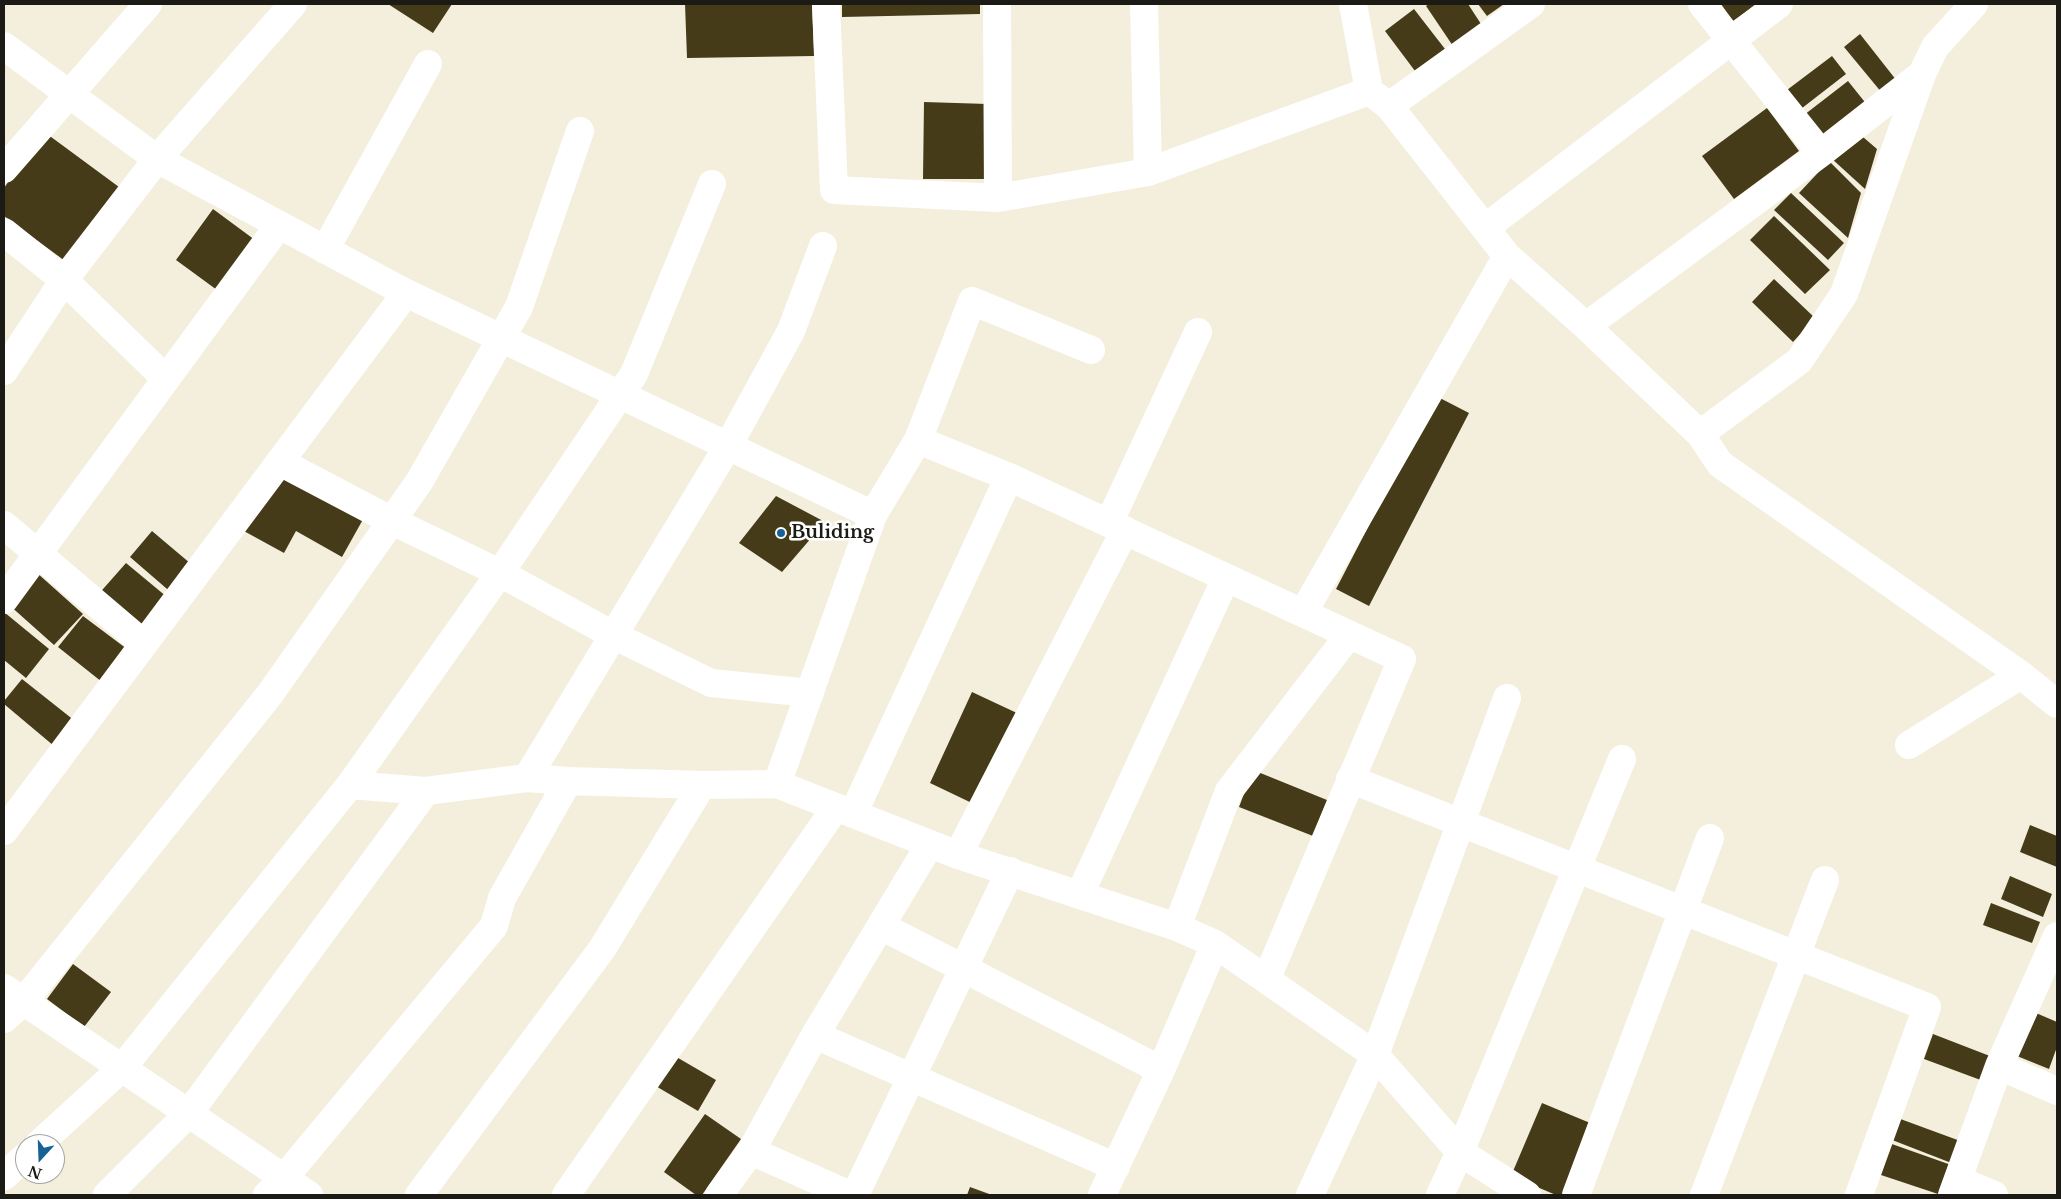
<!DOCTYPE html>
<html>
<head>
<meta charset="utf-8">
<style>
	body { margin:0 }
	#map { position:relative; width:2061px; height:1199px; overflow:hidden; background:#f4efdd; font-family:"Libre Baskerville",serif }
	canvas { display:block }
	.frame { position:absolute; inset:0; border:5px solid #1c1a14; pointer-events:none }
	.north { position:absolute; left:15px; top:1134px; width:50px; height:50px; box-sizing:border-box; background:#fff; border:1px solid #a4a3a1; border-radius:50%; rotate:200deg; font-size:14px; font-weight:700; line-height:20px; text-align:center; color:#1c1a14 }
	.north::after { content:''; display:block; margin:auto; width:18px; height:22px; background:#166295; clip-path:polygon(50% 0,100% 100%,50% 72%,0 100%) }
</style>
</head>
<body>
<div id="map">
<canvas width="2061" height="1199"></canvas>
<div class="frame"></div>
<div class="north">N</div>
</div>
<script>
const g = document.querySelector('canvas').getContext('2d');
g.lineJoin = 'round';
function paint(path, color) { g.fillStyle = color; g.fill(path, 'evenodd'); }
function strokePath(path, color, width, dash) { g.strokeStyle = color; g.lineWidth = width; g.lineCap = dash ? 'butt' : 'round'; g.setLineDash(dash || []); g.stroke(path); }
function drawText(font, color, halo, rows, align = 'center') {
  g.font = font + ' "Libre Baskerville",serif'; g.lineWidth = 5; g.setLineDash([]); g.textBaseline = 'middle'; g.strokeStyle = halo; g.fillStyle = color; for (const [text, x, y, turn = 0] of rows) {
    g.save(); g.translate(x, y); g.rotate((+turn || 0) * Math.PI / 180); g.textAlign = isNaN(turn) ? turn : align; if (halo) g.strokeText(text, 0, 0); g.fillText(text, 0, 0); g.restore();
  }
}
const building = new Path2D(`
	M 388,4 L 452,4 L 433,33 Z
	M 685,4 L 812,4 L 814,56 L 687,58 Z
	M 842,4 L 980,4 L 980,14 L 842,17 Z
	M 1429,4 L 1468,4 L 1483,27 L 1453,46 L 1426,6 Z
	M 1478,4 L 1504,4 L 1487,16 Z
	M 1721,4 L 1757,4 L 1733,21 Z
	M 1414,9 L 1445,49 L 1415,71 L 1385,31 Z
	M 1860,34 L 1897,81 L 1882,93 L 1844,47 Z
	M 1832,56 L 1846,74 L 1797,112 L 1783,93 Z
	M 1848,81 L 1868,106 L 1825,141 L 1804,115 Z
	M 924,102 L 988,104 L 986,179 L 923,179 Z
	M 1767,108 L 1799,151 L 1734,199 L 1702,156 Z
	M 43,131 L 119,187 L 65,261 L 4,216 L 4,188 Z
	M 1856,131 L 1877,149 L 1865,189 L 1831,158 Z
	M 1829,161 L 1861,193 L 1848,238 L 1799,193 Z
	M 1791,193 L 1844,243 L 1828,260 L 1774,210 Z
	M 213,209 L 255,240 L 217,290 L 176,260 Z
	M 1774,216 L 1830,270 L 1805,294 L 1750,240 Z
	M 1774,279 L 1815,318 L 1793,342 L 1752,302 Z
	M 1436,396 L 1469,413 L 1369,606 L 1336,589 Z
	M 287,470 L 366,514 L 342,557 L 296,531 L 284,553 L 242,530 Z
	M 776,496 L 825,522 L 782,572 L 739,543 Z
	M 152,531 L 197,569 L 174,595 L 130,557 Z
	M 126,563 L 173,602 L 143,637 L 96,597 Z
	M 36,572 L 83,614 L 54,645 L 8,604 Z
	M 4,612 L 49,649 L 26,678 L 4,660 Z
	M 83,616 L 127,649 L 102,682 L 58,647 Z
	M 22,679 L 75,721 L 54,746 L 4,704 L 4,701 Z
	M 972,692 L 1019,714 L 976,805 L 930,783 Z
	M 1253,770 L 1327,800 L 1313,836 L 1239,807 Z
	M 2030,825 L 2057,836 L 2057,867 L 2020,852 Z
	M 2010,876 L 2052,894 L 2043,917 L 2001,899 Z
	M 1991,903 L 2040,922 L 2032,943 L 1983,925 Z
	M 73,964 L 111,992 L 84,1027 L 47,999 Z
	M 2029,1010 L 2057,1022 L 2057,1047 L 2049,1069 L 2012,1054 Z
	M 1933,1034 L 1995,1058 L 1986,1082 L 1924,1059 Z
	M 673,1055 L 716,1080 L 698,1111 L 654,1085 Z
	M 1542,1103 L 1595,1125 L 1566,1195 L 1556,1195 L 1511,1176 Z
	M 705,1114 L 741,1139 L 702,1195 L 696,1195 L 664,1172 Z
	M 1895,1117 L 1963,1142 L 1954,1164 L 1887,1138 Z
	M 1889,1143 L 1954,1166 L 1941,1195 L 1878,1174 Z
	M 970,1187 L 992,1195 L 967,1195 Z`);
const minor = new Path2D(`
	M 826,4 L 834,190 L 998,198 L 1148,172 L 1369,91
	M 997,4 L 998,198
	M 1144,4 L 1148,172
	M 1353,4 L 1369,91 L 1389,106 L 1507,256 L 1586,326 L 1700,434 L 1720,464 L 2021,675 L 2057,704
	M 1702,4 L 1821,153
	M 4,46 L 157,159 L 406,293 L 4,831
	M 1389,106 L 1531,4
	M 4,169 L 148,4
	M 1485,228 L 1779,4
	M 4,232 L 64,280 L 166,379
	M 325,250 L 428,64
	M 406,293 L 873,515
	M 1586,326 L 1821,153 L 1922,74
	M 4,371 L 64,280 L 157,159 L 293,4
	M 1700,434 L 1799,361 L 1844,294 L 1922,74 L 1935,47 L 1974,4
	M 918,440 L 1009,477 L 1402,659 L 1267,978
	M 280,462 L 392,521 L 500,573 L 613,635 L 711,683 L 810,693
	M 1109,523 L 1198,332
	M 4,525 L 144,644
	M 4,600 L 279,225
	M 1303,613 L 1507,256
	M 1909,745 L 2021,675
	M 527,778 L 728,446 L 791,331 L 823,246
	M 1350,779 L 1927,1007 L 1859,1195
	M 777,784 L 873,515 L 918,440 L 972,301 L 1091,350
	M 350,785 L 426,791
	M 853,814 L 1009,477
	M 958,855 L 1125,530
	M 1080,894 L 1226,578
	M 881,926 L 1161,1070
	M 1177,927 L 1229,791 L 1349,635
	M 4,988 L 309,1195
	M 4,1019 L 24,1001 L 270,694 L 419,482 L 519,307 L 580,131
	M 815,1035 L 1116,1167
	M 1999,1066 L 2057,1091
	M 39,1144 L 122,1068 L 350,785 L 500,573 L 634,374 L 712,184
	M 751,1151 L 850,1195
	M 4,1176 L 25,1157
	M 1958,1180 L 1994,1195
	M 107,1195 L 189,1113 L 426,791 L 527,778 L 568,781 L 702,785 L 777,784 L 958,855 L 1177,927 L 1215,944 L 1375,1055 L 1460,1152 L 1527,1195
	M 267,1195 L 284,1178 L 494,926 L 502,898 L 568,781
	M 419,1195 L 602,949 L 702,785
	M 566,1195 L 836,807
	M 719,1195 L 751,1151 L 815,1035 L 930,844
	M 855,1195 L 1010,871
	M 1102,1195 L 1161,1070 L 1215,944
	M 1310,1195 L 1375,1055 L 1507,698
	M 1440,1195 L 1460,1152 L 1622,759
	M 1576,1195 L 1710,838
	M 1704,1195 L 1825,880
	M 1952,1195 L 1999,1066 L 2057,936`);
const markers = [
	[781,533,5,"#166295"]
];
const poiNames = [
	["Buliding",791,533]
];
paint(building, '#453b18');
strokePath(minor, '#fff', 28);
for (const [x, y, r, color] of markers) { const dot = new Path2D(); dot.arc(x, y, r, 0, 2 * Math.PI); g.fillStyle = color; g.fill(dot); strokePath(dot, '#fff', 2); }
drawText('bold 18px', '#1c1a14', '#fff', poiNames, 'left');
</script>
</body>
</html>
